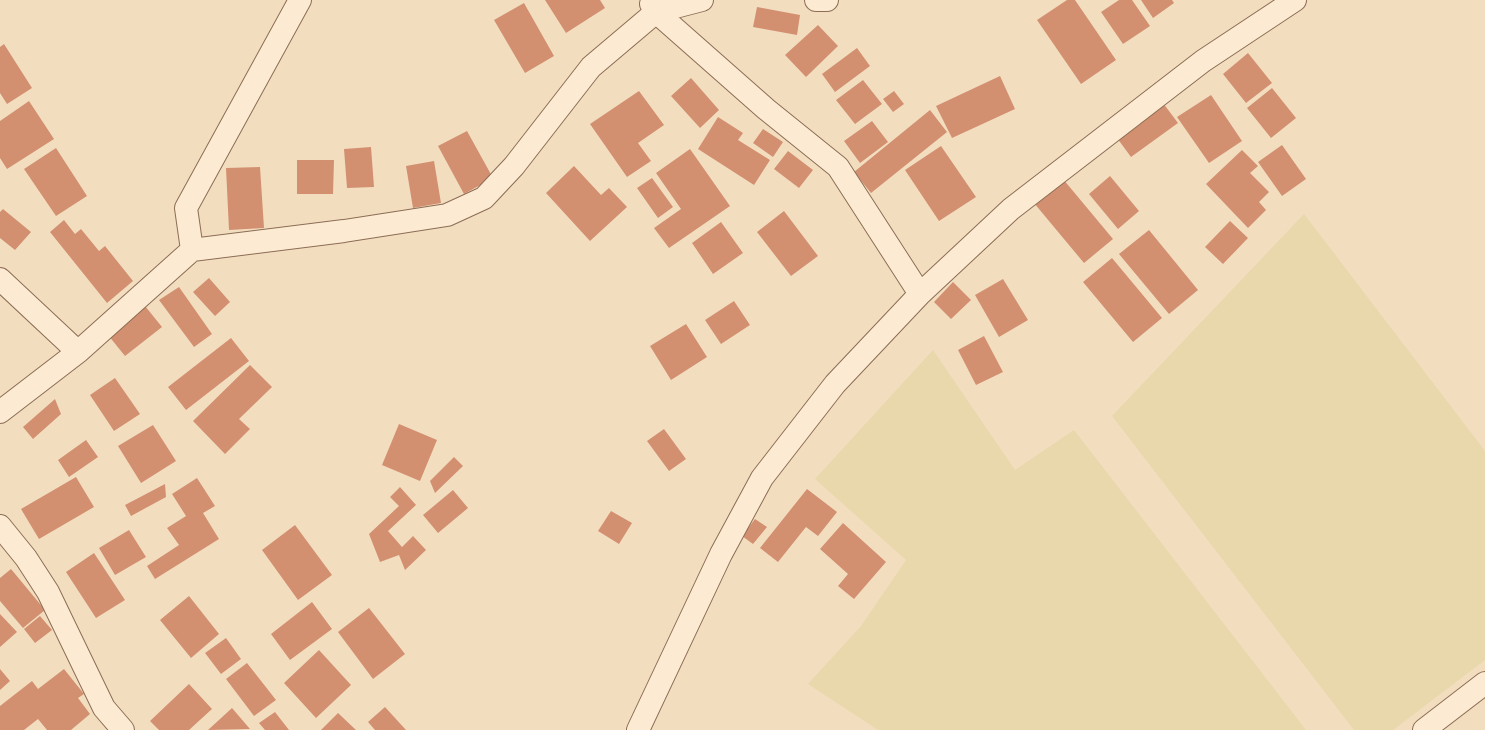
<!DOCTYPE html>
<html>
<head>
<meta charset="utf-8">
<style>
	body { margin:0 }
	canvas { display:block; background:#f2ddbf }
</style>
</head>
<body>
<canvas width="1485" height="730"></canvas>
<script>
const g = document.querySelector('canvas').getContext('2d');
g.lineJoin = 'round';
function paint(path, color) { g.fillStyle = color; g.fill(path, 'evenodd'); }
function strokePath(path, color, width, dash) { g.strokeStyle = color; g.lineWidth = width; g.lineCap = dash ? 'butt' : 'round'; g.setLineDash(dash || []); g.stroke(path); }
const farmland = new Path2D(`
	M 1304,214 L 1485,451 L 1485,660 L 1393,730 L 1354,730 L 1112,416 Z
	M 933,350 L 1015,470 L 1074,430 L 1306,730 L 878,730 L 808,684 L 861,626 L 906,560 L 815,479 Z`);
const building = new Path2D(`
	M 545,0 L 600,0 L 605,8 L 566,33 Z
	M 1067,0 L 1075,0 L 1116,60 L 1081,84 L 1037,20 Z
	M 1119,0 L 1132,0 L 1150,26 L 1123,44 L 1101,12 Z
	M 1141,0 L 1172,0 L 1174,3 L 1153,18 Z
	M 524,3 L 554,56 L 525,73 L 494,20 Z
	M 757,7 L 800,15 L 797,35 L 753,27 Z
	M 818,25 L 838,46 L 806,77 L 785,55 Z
	M 4,44 L 32,88 L 7,104 L 0,93 L 0,47 Z
	M 857,48 L 870,66 L 835,92 L 822,74 Z
	M 1248,53 L 1272,83 L 1246,103 L 1223,74 Z
	M 1000,76 L 1015,109 L 952,138 L 936,106 Z
	M 691,78 L 719,110 L 700,128 L 671,96 Z
	M 863,80 L 882,104 L 855,124 L 836,100 Z
	M 1272,88 L 1296,118 L 1271,138 L 1247,108 Z
	M 639,91 L 664,125 L 638,143 L 651,161 L 627,177 L 590,124 Z
	M 894,91 L 904,104 L 893,112 L 883,99 Z
	M 1211,95 L 1242,141 L 1209,163 L 1177,117 Z
	M 29,101 L 54,139 L 7,169 L 0,158 L 0,121 Z
	M 1163,103 L 1178,123 L 1131,157 L 1117,138 Z
	M 930,110 L 947,132 L 871,193 L 854,172 Z
	M 718,117 L 743,133 L 738,140 L 770,160 L 754,185 L 698,149 Z
	M 872,121 L 888,142 L 860,163 L 844,141 Z
	M 763,129 L 783,142 L 773,157 L 753,143 Z
	M 467,131 L 493,178 L 464,194 L 438,146 Z
	M 1282,145 L 1306,179 L 1282,196 L 1258,162 Z
	M 941,146 L 976,197 L 939,221 L 905,170 Z
	M 371,147 L 374,187 L 347,188 L 344,149 Z
	M 56,148 L 87,196 L 56,216 L 24,169 Z
	M 690,149 L 730,206 L 669,248 L 654,228 L 681,209 L 656,173 Z
	M 1242,150 L 1258,166 L 1250,173 L 1269,192 L 1259,202 L 1266,210 L 1248,228 L 1206,184 Z
	M 788,151 L 813,170 L 799,188 L 774,169 Z
	M 297,160 L 334,160 L 333,194 L 297,194 Z
	M 434,161 L 441,203 L 413,208 L 406,166 Z
	M 574,166 L 601,195 L 609,188 L 627,207 L 590,241 L 546,193 Z
	M 260,167 L 264,228 L 229,230 L 226,168 Z
	M 1110,176 L 1139,211 L 1118,229 L 1089,194 Z
	M 652,178 L 673,207 L 658,218 L 637,188 Z
	M 1063,179 L 1113,239 L 1084,263 L 1034,203 Z
	M 3,209 L 31,232 L 15,250 L 0,238 L 0,212 Z
	M 784,211 L 818,256 L 791,276 L 757,232 Z
	M 64,220 L 75,234 L 81,229 L 99,251 L 105,246 L 133,281 L 107,303 L 50,232 Z
	M 1230,221 L 1248,238 L 1223,264 L 1205,247 Z
	M 721,222 L 743,253 L 713,274 L 692,243 Z
	M 1149,230 L 1198,290 L 1169,314 L 1119,254 Z
	M 1112,258 L 1162,318 L 1133,342 L 1083,282 Z
	M 209,278 L 230,302 L 215,316 L 193,292 Z
	M 1003,279 L 1028,320 L 999,337 L 975,295 Z
	M 953,282 L 971,300 L 951,319 L 934,302 Z
	M 179,287 L 212,334 L 194,347 L 159,300 Z
	M 734,301 L 750,325 L 721,344 L 705,320 Z
	M 145,306 L 162,327 L 125,356 L 108,335 Z
	M 686,324 L 707,357 L 671,380 L 650,346 Z
	M 984,336 L 1003,372 L 976,385 L 958,350 Z
	M 231,338 L 249,361 L 186,410 L 168,387 Z
	M 250,365 L 272,387 L 239,419 L 250,429 L 225,454 L 193,421 Z
	M 115,378 L 140,414 L 114,431 L 90,395 Z
	M 55,399 L 61,414 L 33,439 L 23,427 Z
	M 399,424 L 437,440 L 420,481 L 382,465 Z
	M 153,425 L 176,461 L 141,483 L 118,446 Z
	M 664,429 L 686,459 L 669,471 L 647,441 Z
	M 86,440 L 98,457 L 69,477 L 58,460 Z
	M 454,457 L 463,466 L 435,493 L 430,481 Z
	M 76,477 L 94,507 L 39,539 L 21,509 Z
	M 197,478 L 215,506 L 203,513 L 219,539 L 155,579 L 147,566 L 179,545 L 167,528 L 186,516 L 172,494 Z
	M 165,484 L 166,497 L 131,516 L 125,505 Z
	M 400,487 L 416,505 L 388,531 L 402,547 L 413,536 L 426,550 L 405,570 L 399,555 L 380,562 L 369,534 L 399,506 L 390,497 Z
	M 807,489 L 837,512 L 818,536 L 806,527 L 778,562 L 760,548 Z
	M 453,490 L 468,508 L 438,533 L 423,515 Z
	M 611,511 L 632,523 L 619,544 L 598,531 Z
	M 755,519 L 767,527 L 753,544 L 742,536 Z
	M 843,523 L 886,562 L 854,599 L 838,586 L 848,574 L 820,549 Z
	M 295,525 L 332,575 L 298,600 L 262,550 Z
	M 129,530 L 146,557 L 115,575 L 99,548 Z
	M 94,553 L 125,600 L 96,618 L 66,572 Z
	M 11,569 L 45,610 L 23,628 L 0,601 L 0,578 Z
	M 189,596 L 219,634 L 191,658 L 160,620 Z
	M 312,602 L 332,629 L 290,660 L 271,634 Z
	M 369,608 L 405,654 L 373,679 L 338,632 Z
	M 0,614 L 17,632 L 0,647 Z
	M 40,616 L 52,630 L 35,643 L 24,629 Z
	M 226,638 L 241,659 L 221,674 L 205,653 Z
	M 319,650 L 351,685 L 316,718 L 284,683 Z
	M 247,663 L 276,700 L 254,716 L 226,679 Z
	M 0,669 L 10,681 L 0,690 Z
	M 64,669 L 84,694 L 78,698 L 90,714 L 71,730 L 47,730 L 38,719 L 24,730 L 0,730 L 0,706 L 32,681 L 38,689 Z
	M 189,684 L 212,709 L 189,730 L 159,730 L 150,721 Z
	M 385,707 L 406,730 L 375,730 L 368,722 Z
	M 232,708 L 250,729 L 208,730 Z
	M 275,712 L 289,730 L 265,730 L 259,723 Z
	M 338,713 L 356,730 L 321,730 Z`);
const street = new Path2D(`
	M 816,0 L 827,0
	M 651,4 L 656,12 L 702,0
	M 192,250 L 186,208 L 300,0
	M 0,279 L 78,352
	M 0,412 L 78,352 L 192,250 L 344,231 L 447,215 L 484,198 L 514,166 L 591,67 L 656,12 L 766,109 L 838,167 L 920,294
	M 0,526 L 26,558 L 48,592 L 104,708 L 123,730
	M 638,730 L 721,554 L 762,478 L 835,384 L 920,294 L 1011,209 L 1203,61 L 1295,0
	M 1424,730 L 1485,683`);
paint(farmland, '#e8d8ab');
paint(building, '#d39071');
strokePath(street, '#8c6d55', 24);
strokePath(street, '#fcebd2', 22);
</script>
</body>
</html>
